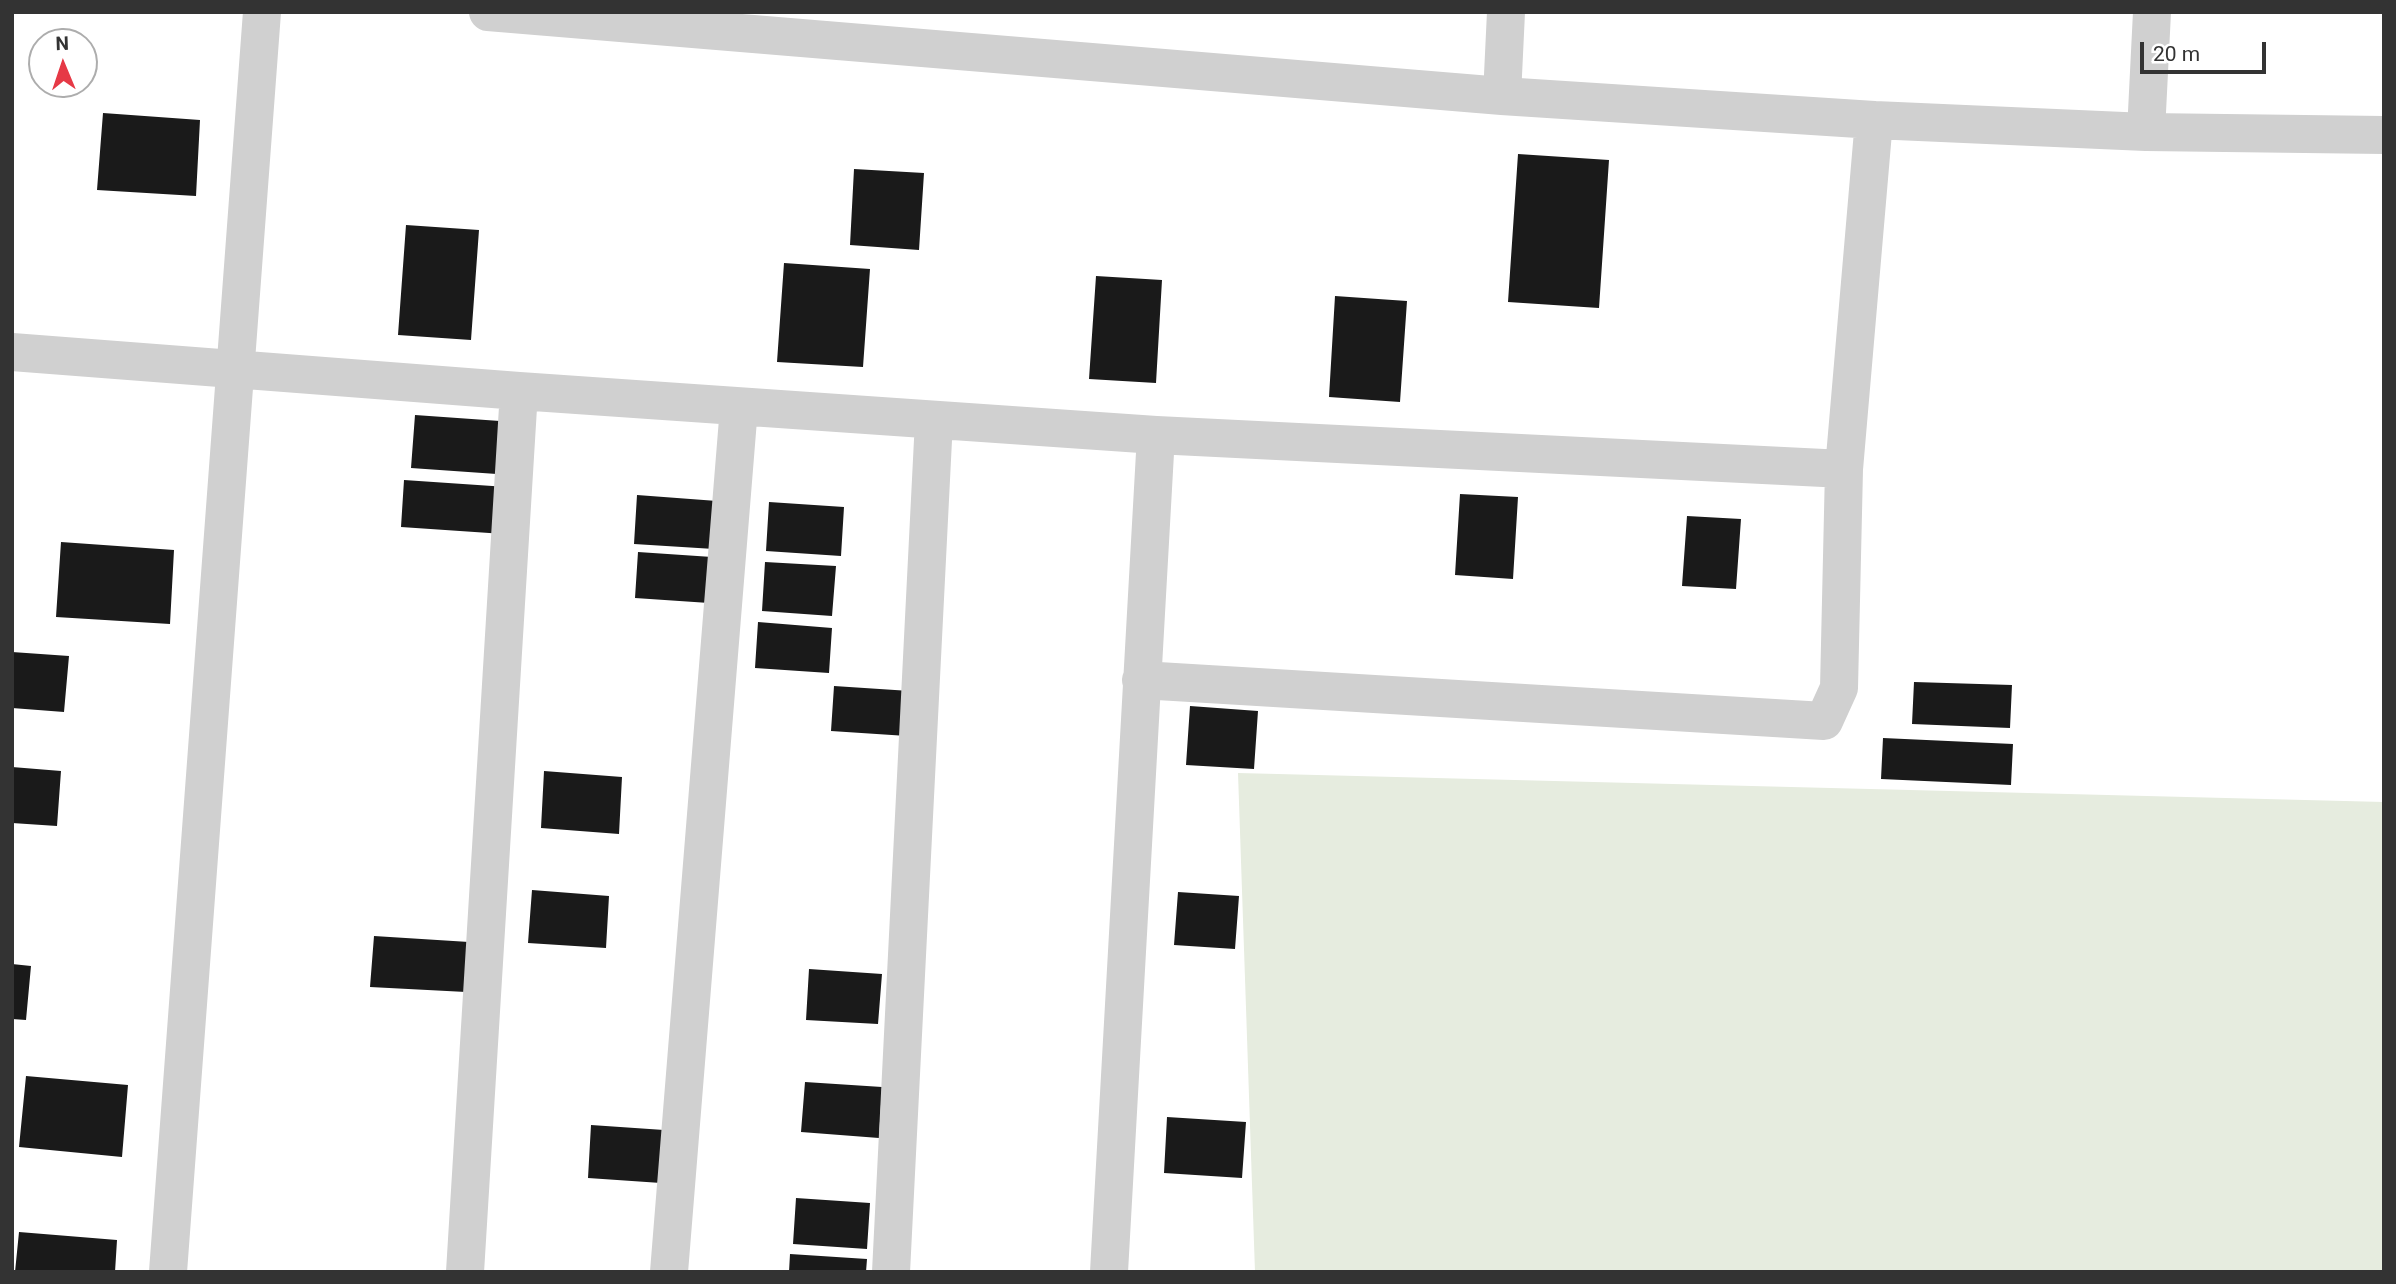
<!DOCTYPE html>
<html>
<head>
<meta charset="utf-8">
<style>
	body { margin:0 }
	#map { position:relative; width:2396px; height:1284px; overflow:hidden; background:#fff; font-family:Roboto,sans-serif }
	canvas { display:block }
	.frame { position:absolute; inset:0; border:14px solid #333; pointer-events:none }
	.north { position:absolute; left:28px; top:28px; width:70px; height:70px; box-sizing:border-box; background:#fff; border:2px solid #adadad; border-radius:50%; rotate:358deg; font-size:19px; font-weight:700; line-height:28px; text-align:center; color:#333 }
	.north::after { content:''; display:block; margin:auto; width:24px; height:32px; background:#e63946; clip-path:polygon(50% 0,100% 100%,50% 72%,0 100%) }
	.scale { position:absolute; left:2140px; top:42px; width:126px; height:32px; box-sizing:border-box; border:4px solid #333; border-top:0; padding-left:9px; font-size:21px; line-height:24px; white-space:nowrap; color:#333; -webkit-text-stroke:5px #fff; paint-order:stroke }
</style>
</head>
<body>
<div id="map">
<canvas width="2396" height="1284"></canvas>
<div class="frame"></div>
<div class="north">N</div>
<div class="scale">20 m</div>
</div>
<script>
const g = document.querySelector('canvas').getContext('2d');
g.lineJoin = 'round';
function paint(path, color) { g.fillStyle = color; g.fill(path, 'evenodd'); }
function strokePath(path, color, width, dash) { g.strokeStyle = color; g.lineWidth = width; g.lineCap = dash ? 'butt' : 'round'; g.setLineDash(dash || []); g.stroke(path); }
const green = new Path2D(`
	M 1238,773 L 2384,802 L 2384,1272 L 1255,1272 Z`);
const building = new Path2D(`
	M 103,113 L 200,120 L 196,196 L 97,190 Z
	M 1518,154 L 1609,160 L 1599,308 L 1508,302 Z
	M 854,169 L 924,173 L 919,250 L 850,245 Z
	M 406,225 L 479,230 L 471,340 L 398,335 Z
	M 784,263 L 870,269 L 863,367 L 777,362 Z
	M 1096,276 L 1162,280 L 1156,383 L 1089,379 Z
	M 1335,296 L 1407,301 L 1400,402 L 1329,397 Z
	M 415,415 L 514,422 L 511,475 L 411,468 Z
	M 404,480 L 507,487 L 504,534 L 401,527 Z
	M 1460,494 L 1518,497 L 1513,579 L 1455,575 Z
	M 637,495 L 717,501 L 714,549 L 634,544 Z
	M 769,502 L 844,507 L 841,556 L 766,551 Z
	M 1687,516 L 1741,519 L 1736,589 L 1682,586 Z
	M 61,542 L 174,550 L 170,624 L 56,617 Z
	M 638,552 L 712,557 L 709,603 L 635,598 Z
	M 765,562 L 836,566 L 832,616 L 762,611 Z
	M 758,622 L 832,628 L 829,673 L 755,668 Z
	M 12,652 L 69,656 L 64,712 L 12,708 Z
	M 1914,682 L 2012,685 L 2010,728 L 1912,724 Z
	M 834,686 L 910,691 L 907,736 L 831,731 Z
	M 1190,706 L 1258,711 L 1254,769 L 1186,765 Z
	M 1883,738 L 2013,744 L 2011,785 L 1881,779 Z
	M 12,767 L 61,771 L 57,826 L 12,823 Z
	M 544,771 L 622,777 L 619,834 L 541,828 Z
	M 532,890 L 609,896 L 606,948 L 528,943 Z
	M 1178,892 L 1239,896 L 1235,949 L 1174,945 Z
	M 374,936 L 469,942 L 466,992 L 370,987 Z
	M 12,964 L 31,966 L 26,1020 L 12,1019 Z
	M 809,969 L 882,974 L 878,1024 L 806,1020 Z
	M 26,1076 L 128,1085 L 122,1157 L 19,1147 Z
	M 805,1082 L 882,1087 L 879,1138 L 801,1132 Z
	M 1167,1117 L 1246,1122 L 1242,1178 L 1164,1173 Z
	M 591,1125 L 664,1130 L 661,1183 L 588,1178 Z
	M 796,1198 L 870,1203 L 867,1249 L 793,1244 Z
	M 19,1232 L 117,1240 L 115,1272 L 15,1272 Z
	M 790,1254 L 867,1259 L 866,1272 L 789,1272 Z`);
const minor = new Path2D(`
	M 488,12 L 1502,96 L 1874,120 L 2146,132 L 2384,135
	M 1502,96 L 1506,12
	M 2146,132 L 2152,12
	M 12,352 L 519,391 L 1156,435 L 1844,469 L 1874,120
	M 1141,680 L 1824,721 L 1839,688 L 1844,469
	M 168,1272 L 262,12
	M 465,1272 L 519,391
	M 669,1272 L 739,407
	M 891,1272 L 934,420
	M 1109,1272 L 1156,435`);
paint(green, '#e6ecdf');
paint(building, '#1a1a1a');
strokePath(minor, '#d0d0d0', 38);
</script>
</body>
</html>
